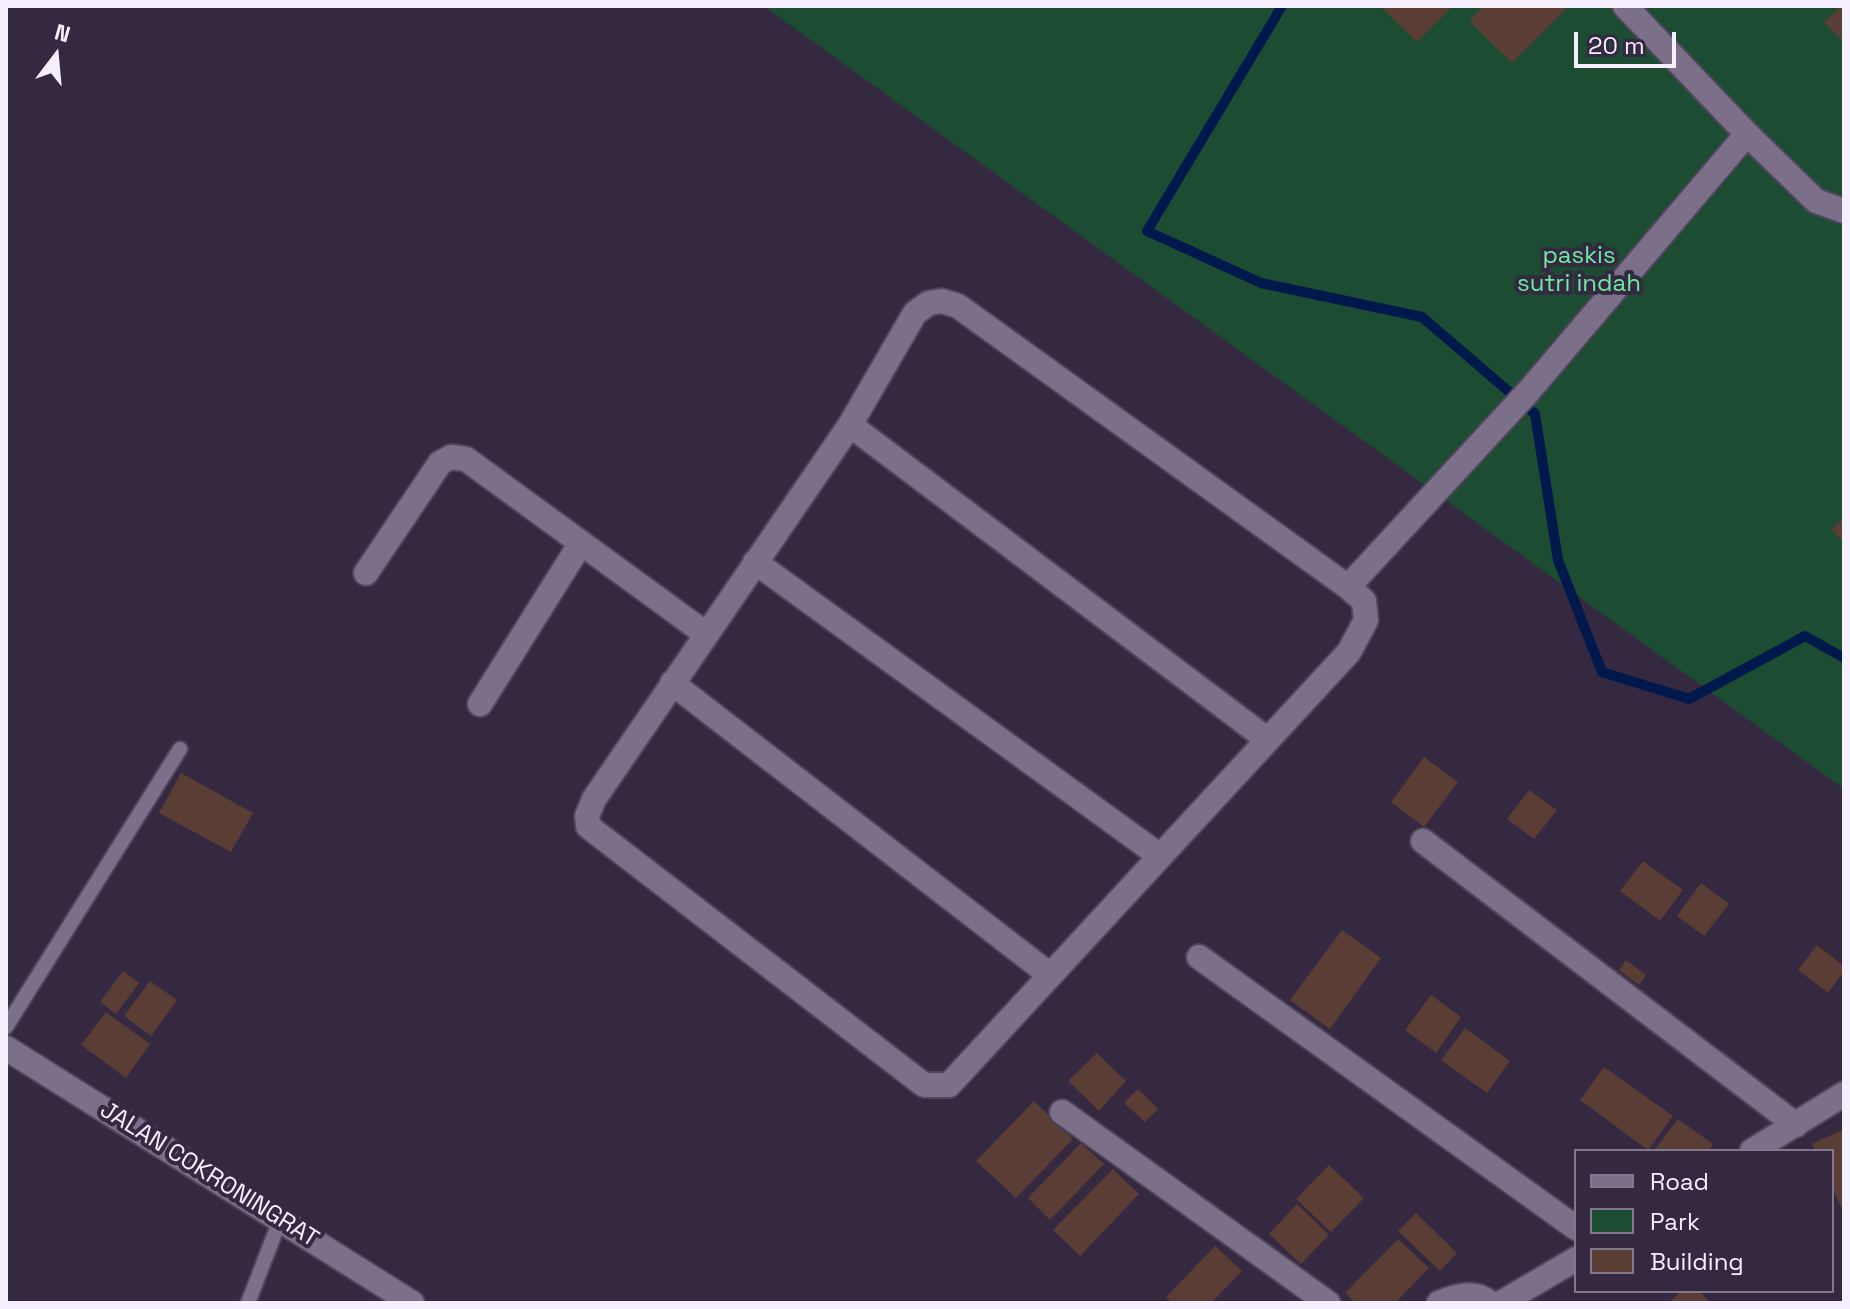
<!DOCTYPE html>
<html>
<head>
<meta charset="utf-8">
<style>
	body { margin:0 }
	#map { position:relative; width:1850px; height:1309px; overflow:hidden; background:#342941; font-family:"Space Grotesk",sans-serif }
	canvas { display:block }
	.frame { position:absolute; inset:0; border:8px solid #f5effe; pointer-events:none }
	.legend { position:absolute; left:1574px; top:1149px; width:260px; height:144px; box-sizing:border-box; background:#342941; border:2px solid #81788d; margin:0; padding:10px 14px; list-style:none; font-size:24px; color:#f5effe }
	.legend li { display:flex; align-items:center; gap:16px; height:40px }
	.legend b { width:40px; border:2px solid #81788d }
	.north { position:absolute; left:16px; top:16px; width:80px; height:80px; -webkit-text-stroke:6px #342941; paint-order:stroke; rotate:16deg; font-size:22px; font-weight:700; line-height:32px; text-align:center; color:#f5effe }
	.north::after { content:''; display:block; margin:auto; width:28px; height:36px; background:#f5effe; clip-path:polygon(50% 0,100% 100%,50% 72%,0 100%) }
	.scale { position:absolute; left:1574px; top:32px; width:102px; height:36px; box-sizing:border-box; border:4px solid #f5effe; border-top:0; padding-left:10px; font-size:24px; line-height:28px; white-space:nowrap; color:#f5effe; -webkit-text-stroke:6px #342941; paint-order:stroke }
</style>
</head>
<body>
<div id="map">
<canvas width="1850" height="1309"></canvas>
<div class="frame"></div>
<ul class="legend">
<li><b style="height:10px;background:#7b6f8a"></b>Road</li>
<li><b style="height:22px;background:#1c4c31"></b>Park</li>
<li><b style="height:22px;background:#5a3d34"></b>Building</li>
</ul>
<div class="north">N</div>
<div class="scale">20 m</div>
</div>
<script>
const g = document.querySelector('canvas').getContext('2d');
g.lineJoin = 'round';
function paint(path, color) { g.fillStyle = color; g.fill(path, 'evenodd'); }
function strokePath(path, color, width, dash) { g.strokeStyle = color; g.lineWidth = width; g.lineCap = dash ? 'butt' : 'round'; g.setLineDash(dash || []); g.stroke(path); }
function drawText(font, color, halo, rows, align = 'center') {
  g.font = font + ' "Space Grotesk",sans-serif'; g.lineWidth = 8; g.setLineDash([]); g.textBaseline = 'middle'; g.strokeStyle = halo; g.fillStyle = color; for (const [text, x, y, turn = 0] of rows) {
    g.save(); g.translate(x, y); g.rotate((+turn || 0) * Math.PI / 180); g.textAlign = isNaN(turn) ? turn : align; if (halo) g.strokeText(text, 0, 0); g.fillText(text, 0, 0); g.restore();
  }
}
const green = new Path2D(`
	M 764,6 L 1844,6 L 1844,789 Z`);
const stream = new Path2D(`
	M 1282,6 L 1147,231 L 1261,283 L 1422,317 L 1535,414 L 1558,560 L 1602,672 L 1689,699 L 1805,636 L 1844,658`);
const building = new Path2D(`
	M 1380,6 L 1453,6 L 1417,42 Z
	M 1484,6 L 1569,6 L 1512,63 L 1469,21 Z
	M 1841,6 L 1844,6 L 1844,42 L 1824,22 Z
	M 1844,517 L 1844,542 L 1831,530 Z
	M 1424,757 L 1458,782 L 1424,827 L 1391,802 Z
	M 181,773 L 253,813 L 231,852 L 159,813 Z
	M 1529,790 L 1557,810 L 1534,839 L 1507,819 Z
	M 1643,861 L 1683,890 L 1660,921 L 1620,891 Z
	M 1701,883 L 1729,904 L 1704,936 L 1677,916 Z
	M 1342,930 L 1381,958 L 1330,1029 L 1290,1000 Z
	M 1817,945 L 1844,966 L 1844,971 L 1828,993 L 1798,970 Z
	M 1626,960 L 1646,975 L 1639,985 L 1619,970 Z
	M 123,971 L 139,983 L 116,1014 L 100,1002 Z
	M 150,981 L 177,1000 L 151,1036 L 124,1016 Z
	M 1431,995 L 1461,1017 L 1436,1053 L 1405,1030 Z
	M 106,1012 L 150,1044 L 126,1078 L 81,1045 Z
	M 1465,1028 L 1510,1061 L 1487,1093 L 1441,1060 Z
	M 1097,1053 L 1126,1081 L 1099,1111 L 1068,1081 Z
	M 1604,1067 L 1673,1116 L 1648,1150 L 1580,1100 Z
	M 1138,1089 L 1158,1109 L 1145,1122 L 1124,1103 Z
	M 1034,1101 L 1073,1139 L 1016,1198 L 976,1161 Z
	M 1678,1119 L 1713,1144 L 1708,1151 L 1654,1151 Z
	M 1844,1129 L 1844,1206 L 1841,1207 L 1832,1187 L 1832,1151 L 1815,1151 L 1812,1144 Z
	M 1081,1143 L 1104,1164 L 1050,1220 L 1028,1198 Z
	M 1329,1165 L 1364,1198 L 1331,1232 L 1296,1199 Z
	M 1113,1169 L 1139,1194 L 1080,1256 L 1053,1230 Z
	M 1297,1204 L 1329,1235 L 1301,1264 L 1269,1234 Z
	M 1416,1213 L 1457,1253 L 1440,1271 L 1398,1231 Z
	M 1398,1239 L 1429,1268 L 1395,1303 L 1356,1303 L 1345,1293 Z
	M 1215,1246 L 1242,1271 L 1211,1303 L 1172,1303 L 1166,1297 Z
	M 1681,1291 L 1699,1291 L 1711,1303 L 1669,1303 Z`);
const lane = new Path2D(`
	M 6,1027 L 180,749
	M 248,1303 L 280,1220`);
const street = new Path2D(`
	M 1625,6 L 1747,134
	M 942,301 L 958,306 L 1348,587 L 1364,601 L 1366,620 L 1349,652 L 949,1085 L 924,1085 L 598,834 L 588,826 L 587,816 L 594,799 L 850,425 L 915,313 L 929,303 Z
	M 850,425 L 1268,740
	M 755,562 L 1160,856
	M 366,573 L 440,463 L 451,457 L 466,459 L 706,634
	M 1348,587 L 1528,392 L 1747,134 L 1816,201 L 1844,211
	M 672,683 L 1050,975
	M 480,704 L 581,543
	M 1423,841 L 1796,1125
	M 1199,957 L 1576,1228
	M 6,1048 L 412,1303
	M 1062,1112 L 1328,1303
	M 1752,1151 L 1844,1094
	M 1439,1303 C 1456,1296 1475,1290 1490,1303
	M 1501,1303 L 1576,1259`);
const parkNames = [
	["paskis",1579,256],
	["sutri indah",1579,284]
];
const streetNames = [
	["JALAN COKRONINGRAT",209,1175,32]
];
paint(green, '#1c4c31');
strokePath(stream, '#00184c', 10);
paint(building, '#5a3d34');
strokePath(lane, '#50465b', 18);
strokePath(street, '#50465b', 28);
strokePath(lane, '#7b6f8a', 14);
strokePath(street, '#7b6f8a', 24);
drawText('24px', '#6aeca2', '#342941', parkNames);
drawText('24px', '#f5effe', '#342941', streetNames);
</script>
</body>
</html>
